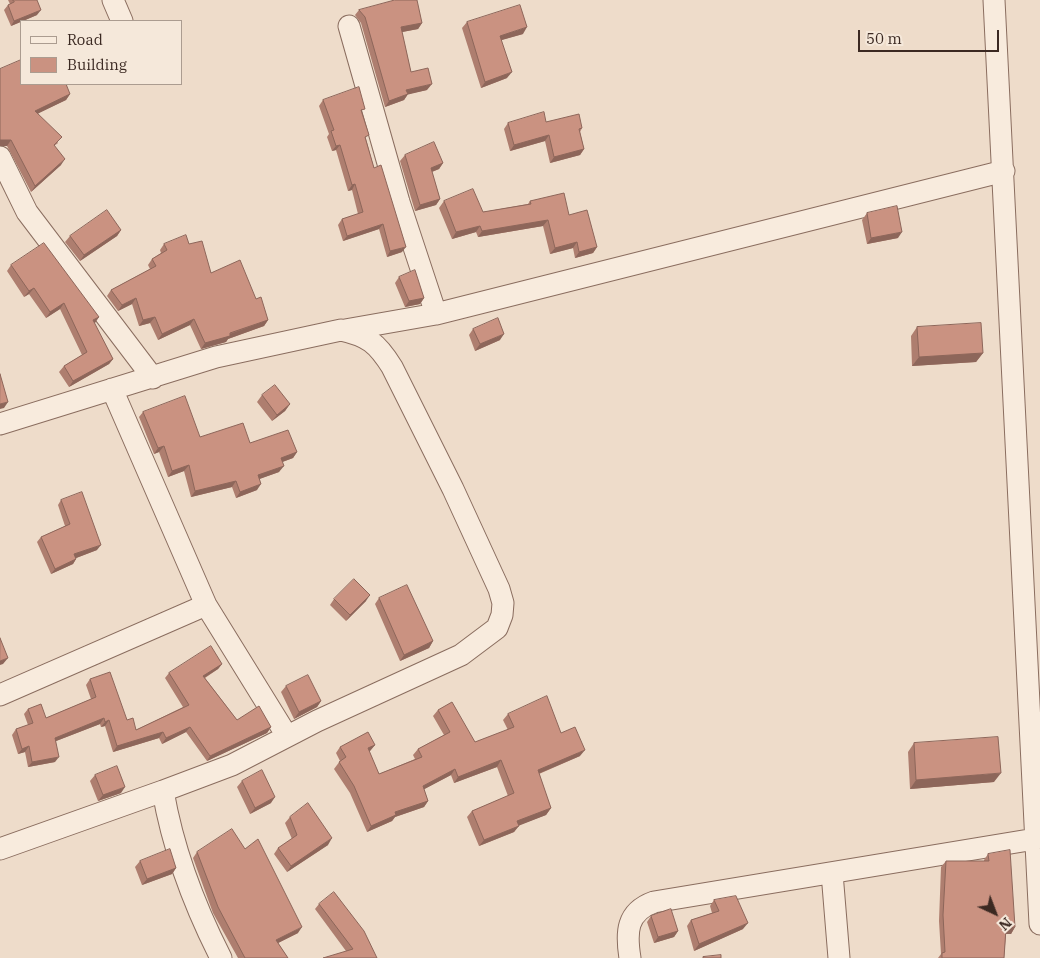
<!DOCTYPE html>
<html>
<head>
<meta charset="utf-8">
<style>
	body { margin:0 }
	#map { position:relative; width:1040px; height:958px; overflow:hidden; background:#eedcca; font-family:"IBM Plex Serif",serif }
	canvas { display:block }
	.legend { position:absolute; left:20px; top:20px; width:162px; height:65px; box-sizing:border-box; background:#f5e8da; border:1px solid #ab9c90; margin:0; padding:6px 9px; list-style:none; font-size:15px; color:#3b2922 }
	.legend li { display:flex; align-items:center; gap:10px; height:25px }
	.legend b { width:25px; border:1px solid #ab9c90 }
	.north { position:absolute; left:970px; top:888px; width:50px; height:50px; -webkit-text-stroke:4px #f5e8da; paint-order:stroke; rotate:137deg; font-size:14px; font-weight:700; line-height:20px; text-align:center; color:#3b2922 }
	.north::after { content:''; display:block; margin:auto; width:18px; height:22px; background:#3b2922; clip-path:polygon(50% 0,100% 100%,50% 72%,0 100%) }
	.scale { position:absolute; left:858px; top:30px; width:141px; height:22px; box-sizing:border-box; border:2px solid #3b2922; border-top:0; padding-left:6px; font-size:15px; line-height:18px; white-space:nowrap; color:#3b2922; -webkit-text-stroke:4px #f5e8da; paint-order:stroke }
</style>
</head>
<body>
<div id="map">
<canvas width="1040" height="958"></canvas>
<ul class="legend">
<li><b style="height:6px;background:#f8ebdd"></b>Road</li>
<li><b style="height:14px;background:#ca9281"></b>Building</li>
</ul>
<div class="north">N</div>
<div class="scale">50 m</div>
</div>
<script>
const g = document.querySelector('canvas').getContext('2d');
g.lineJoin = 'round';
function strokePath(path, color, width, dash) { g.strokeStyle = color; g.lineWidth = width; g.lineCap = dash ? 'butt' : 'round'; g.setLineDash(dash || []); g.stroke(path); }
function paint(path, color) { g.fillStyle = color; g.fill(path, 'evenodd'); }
const minor = new Path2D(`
	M 113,0 L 122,21
	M 994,0 L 1040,924
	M 349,26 L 399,202 L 436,314
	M 0,157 L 27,212 L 153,378
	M 345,330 L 436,314 L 1004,171
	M 112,389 L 206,605 L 287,736
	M 0,424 L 216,357 L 341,330 C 368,336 377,343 392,367 L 453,489 L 499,589 L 503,603 L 502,615 L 497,628 L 461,655 L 317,721 L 232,765 L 163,791 C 173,849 194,905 221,958
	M 0,695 L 206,605
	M 0,849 L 163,791
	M 832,873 L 839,958
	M 630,958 C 626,933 626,912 654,902 L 1035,839`);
const wall = new Path2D(`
	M 8,0 L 37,0 L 37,15 L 11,26 L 4,10 L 8,5 L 10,4 Z
	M 359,10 L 422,23 L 418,29 L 402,32 L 411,72 L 427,90 L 408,94 L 404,100 L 385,107 L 361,23 L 355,15 Z
	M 467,22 L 523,34 L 501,40 L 507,78 L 481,88 L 462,28 Z
	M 0,69 L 70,94 L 66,100 L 38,113 L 58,143 L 54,146 L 61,165 L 31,192 L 7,146 Z
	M 323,100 L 362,113 L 366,139 L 374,168 L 402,252 L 387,257 L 379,229 L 343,241 L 338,225 L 342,219 L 358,214 L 352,190 L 348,191 L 336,150 L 332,151 L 327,137 L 329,134 L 319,106 Z
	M 546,122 L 582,128 L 580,132 L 584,149 L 580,155 L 550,163 L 545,141 L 510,151 L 504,129 L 508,123 Z
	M 405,155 L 443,163 L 439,169 L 432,172 L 440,199 L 436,205 L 415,211 L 400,161 Z
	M 444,201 L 483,212 L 528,204 L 530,201 L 569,215 L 597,247 L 593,253 L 575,258 L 573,248 L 550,254 L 543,226 L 478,237 L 476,232 L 452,239 L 439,208 Z
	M 867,213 L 898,238 L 867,244 L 862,220 Z
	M 121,230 L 117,236 L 80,261 L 65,242 L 70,236 Z
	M 164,244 L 189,244 L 211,273 L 256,299 L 268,320 L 264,326 L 228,339 L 226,342 L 201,349 L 190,325 L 158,340 L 150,323 L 139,326 L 132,304 L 118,311 L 107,296 L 111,290 L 150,269 L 148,265 L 152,259 L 161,253 L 160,250 Z
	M 11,265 L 99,317 L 94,323 L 113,359 L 109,364 L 69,387 L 59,372 L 64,366 L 82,355 L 60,309 L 46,318 L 29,294 L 24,297 L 7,271 Z
	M 399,277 L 424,298 L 420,304 L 405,307 L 395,283 Z
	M 917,327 L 983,353 L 976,362 L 912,366 L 911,336 Z
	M 473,329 L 500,340 L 475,351 L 469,335 Z
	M 262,395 L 290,404 L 285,411 L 272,421 L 257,402 Z
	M 143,412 L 200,437 L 250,443 L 297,452 L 293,458 L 282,462 L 279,472 L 259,479 L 257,490 L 236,498 L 232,487 L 191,497 L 184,471 L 168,477 L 159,452 L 154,454 L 139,417 Z
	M 61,500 L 97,550 L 76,558 L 76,559 L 73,564 L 51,574 L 37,542 L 41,537 L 65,526 L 58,505 Z
	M 379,598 L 433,641 L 429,648 L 400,661 L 375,604 Z
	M 334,599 L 366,601 L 346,621 L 330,605 Z
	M 222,664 L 218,669 L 205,678 L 237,720 L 271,727 L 267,733 L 207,761 L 186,732 L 162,744 L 159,738 L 113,752 L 105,726 L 101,727 L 100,724 L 56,741 L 55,762 L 28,767 L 25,752 L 18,754 L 12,735 L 16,729 L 28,725 L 24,714 L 28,709 L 46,718 L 91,699 L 86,685 L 90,679 L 136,730 L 183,707 L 165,678 L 169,673 Z
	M 286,686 L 321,701 L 317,707 L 294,719 L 281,692 Z
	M 438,710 L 475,742 L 508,730 L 503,720 L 508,714 L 561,733 L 580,756 L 539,774 L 551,808 L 546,815 L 519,825 L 514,832 L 479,846 L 467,817 L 472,811 L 508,796 L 497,767 L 454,783 L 451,775 L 424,789 L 428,801 L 424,807 L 395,817 L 392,821 L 367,832 L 350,793 L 334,769 L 340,761 L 336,753 L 340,747 L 375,745 L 369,752 L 379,774 L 415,759 L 413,755 L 418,749 L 444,735 L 433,716 Z
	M 914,743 L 994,782 L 910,789 L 908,752 Z
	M 95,775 L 121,793 L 98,801 L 90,781 Z
	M 242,781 L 271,803 L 250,814 L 237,787 Z
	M 290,817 L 328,845 L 287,872 L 274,854 L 278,848 L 292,839 L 285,823 Z
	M 197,852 L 298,933 L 278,943 L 288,958 L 238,958 L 213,913 L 193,858 Z
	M 988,854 L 1015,927 L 1011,934 L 1006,934 L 1004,958 L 938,958 L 941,954 L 939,921 L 941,867 L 946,861 L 984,861 L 984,860 Z
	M 140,861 L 176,868 L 172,874 L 142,885 L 135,867 Z
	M 714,900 L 743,929 L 694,951 L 687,926 L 691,920 L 712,913 L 710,906 Z
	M 319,904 L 377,958 L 346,951 L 315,909 Z
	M 651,916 L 678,931 L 674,937 L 654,943 L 647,922 Z`);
const shadedWall = new Path2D(`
	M 41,10 L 37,15 L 11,26 L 14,21 Z
	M 422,23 L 418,29 L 397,33 L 401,27 Z
	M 527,27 L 523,34 L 495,42 L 500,36 Z
	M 512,72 L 507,78 L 481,88 L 485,82 Z
	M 432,84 L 427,90 L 402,96 L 406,90 Z
	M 70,94 L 66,100 L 31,117 L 35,111 Z
	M 408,94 L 404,100 L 385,107 L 389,101 Z
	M 549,135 L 545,141 L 510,151 L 514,145 Z
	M 0,140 L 11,140 L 7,146 L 0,146 Z
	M 340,145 L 336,150 L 332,151 L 336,146 Z
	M 584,149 L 580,155 L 550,163 L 554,157 Z
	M 65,159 L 61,165 L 31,192 L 35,186 Z
	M 443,163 L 439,169 L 426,174 L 431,168 Z
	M 355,184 L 352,190 L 348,191 L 352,185 Z
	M 440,199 L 436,205 L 415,211 L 420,205 Z
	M 548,220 L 543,226 L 478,237 L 482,231 Z
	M 383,224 L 379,229 L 343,241 L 347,236 Z
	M 480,226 L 476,232 L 452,239 L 456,232 Z
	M 121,230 L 117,236 L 80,261 L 84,255 Z
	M 902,232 L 898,238 L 867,244 L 871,238 Z
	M 577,242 L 573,248 L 550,254 L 555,248 Z
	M 406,247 L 402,252 L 387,257 L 390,251 Z
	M 597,247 L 593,253 L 575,258 L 579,252 Z
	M 34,288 L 29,294 L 24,297 L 29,291 Z
	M 136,298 L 132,304 L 118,311 L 122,305 Z
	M 424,298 L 420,304 L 405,307 L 409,301 Z
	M 64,303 L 60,309 L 46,318 L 50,312 Z
	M 99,317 L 95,323 L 88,326 L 93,320 Z
	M 155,317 L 150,323 L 139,326 L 143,320 Z
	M 194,319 L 190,325 L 158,340 L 162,334 Z
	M 268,320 L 264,326 L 228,339 L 226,342 L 201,349 L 205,343 Z
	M 504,334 L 500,340 L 475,351 L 480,344 Z
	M 983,353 L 976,362 L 912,366 L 919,357 Z
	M 113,359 L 109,364 L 69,387 L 73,381 Z
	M 8,402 L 4,408 L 0,409 L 0,404 Z
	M 290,404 L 285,411 L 272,421 L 277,415 Z
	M 164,446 L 159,452 L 154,454 L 158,448 Z
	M 297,452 L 293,458 L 277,464 L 281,458 Z
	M 189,465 L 184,471 L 168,477 L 172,471 Z
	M 284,466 L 279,472 L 254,481 L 258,475 Z
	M 236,481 L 232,487 L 191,497 L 195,491 Z
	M 261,484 L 257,490 L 236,498 L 240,492 Z
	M 101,545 L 97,550 L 71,560 L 74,554 Z
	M 76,559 L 73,564 L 51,574 L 55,569 Z
	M 370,595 L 366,601 L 346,621 L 350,615 Z
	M 433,641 L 429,648 L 400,661 L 404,655 Z
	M 8,658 L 3,664 L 0,665 L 0,661 Z
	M 222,664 L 218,669 L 199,681 L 203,676 Z
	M 321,701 L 317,707 L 294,719 L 299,712 Z
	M 104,718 L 100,724 L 51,743 L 55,738 Z
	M 109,720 L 105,726 L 101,727 L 105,722 Z
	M 190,727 L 186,732 L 162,744 L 166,738 Z
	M 271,727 L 267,733 L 207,761 L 210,756 Z
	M 163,732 L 159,738 L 113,752 L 117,746 Z
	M 375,745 L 370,751 L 363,755 L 368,748 Z
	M 29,746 L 25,752 L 18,754 L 22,749 Z
	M 585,750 L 580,756 L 533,776 L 538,770 Z
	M 59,757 L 55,762 L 28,767 L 32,762 Z
	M 501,760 L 497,767 L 454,783 L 458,777 Z
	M 455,769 L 451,775 L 419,792 L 423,786 Z
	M 1001,773 L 994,782 L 910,789 L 916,780 Z
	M 125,787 L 121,793 L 98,801 L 103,795 Z
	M 275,797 L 271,803 L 250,814 L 255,808 Z
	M 428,801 L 424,807 L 395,817 L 392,821 L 367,832 L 371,826 L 395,812 Z
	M 551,808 L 546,815 L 513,828 L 517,821 Z
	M 519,826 L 514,832 L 479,846 L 484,840 Z
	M 332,838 L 328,845 L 287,872 L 291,866 Z
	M 176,868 L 172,874 L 142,885 L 147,879 Z
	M 748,923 L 743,929 L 694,951 L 699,944 Z
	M 302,927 L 298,933 L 272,946 L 276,940 Z
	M 1015,927 L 1011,934 L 1002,934 L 1006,928 Z
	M 678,931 L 674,937 L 654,943 L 658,937 Z`);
const building = new Path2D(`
	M 13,0 L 37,0 L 41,10 L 14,21 L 8,5 L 14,2 Z
	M 395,0 L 417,0 L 422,23 L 401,27 L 411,72 L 428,68 L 432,84 L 406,90 L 408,94 L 389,101 L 365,17 L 359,10 Z
	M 520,5 L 527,27 L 500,36 L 512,72 L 485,82 L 467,22 Z
	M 21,60 L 21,84 L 66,84 L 70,94 L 35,111 L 62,137 L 54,145 L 65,159 L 35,186 L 11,140 L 0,140 L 0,69 Z
	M 359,87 L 365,109 L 361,110 L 369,135 L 365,137 L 374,168 L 381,165 L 406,247 L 390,251 L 383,224 L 347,236 L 342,219 L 363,212 L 355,184 L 352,185 L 340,145 L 336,146 L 331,131 L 334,130 L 323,100 Z
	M 544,112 L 546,122 L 579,114 L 582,128 L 579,129 L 584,149 L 554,157 L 549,135 L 514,145 L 508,123 Z
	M 434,142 L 443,163 L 431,168 L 440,199 L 420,205 L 405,155 Z
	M 473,189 L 483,212 L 531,204 L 530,201 L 564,193 L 569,215 L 587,210 L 597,247 L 579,252 L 577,242 L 555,248 L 548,220 L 482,231 L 480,226 L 456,232 L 444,201 Z
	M 897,206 L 902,232 L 871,238 L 867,213 Z
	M 107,210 L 121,230 L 84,255 L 70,236 Z
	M 186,235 L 189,244 L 202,241 L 211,273 L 240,260 L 256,299 L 261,297 L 268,320 L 230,333 L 230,336 L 205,343 L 194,319 L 162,334 L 155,317 L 143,320 L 136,298 L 122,305 L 111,290 L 156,266 L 152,259 L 167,250 L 164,244 Z
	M 44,243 L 99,317 L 93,320 L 113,359 L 73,381 L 64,366 L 87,352 L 64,303 L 50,312 L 34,288 L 29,291 L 11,265 Z
	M 415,270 L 424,298 L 409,301 L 399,277 Z
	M 498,318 L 504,334 L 480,344 L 473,329 Z
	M 981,323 L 983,353 L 919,357 L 917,327 Z
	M 0,374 L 8,402 L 0,404 Z
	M 275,385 L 290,404 L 277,415 L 262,395 Z
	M 185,396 L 200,437 L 243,423 L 250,443 L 288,430 L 297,452 L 281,458 L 284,466 L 258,475 L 261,484 L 240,492 L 236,481 L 195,491 L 189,465 L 172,471 L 164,446 L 158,448 L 143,412 Z
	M 82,492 L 101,545 L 74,554 L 76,559 L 55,569 L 41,537 L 70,524 L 61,500 Z
	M 354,579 L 370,595 L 350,615 L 334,599 Z
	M 407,585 L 433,641 L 404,655 L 379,598 Z
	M 0,638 L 8,658 L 0,661 Z
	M 211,646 L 222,664 L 203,676 L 237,720 L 259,706 L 271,727 L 210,756 L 190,727 L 166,738 L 163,732 L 117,746 L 109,720 L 105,722 L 104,718 L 55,738 L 59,757 L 32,762 L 29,746 L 22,749 L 16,729 L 33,723 L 28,709 L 41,704 L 46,718 L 96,697 L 90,679 L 110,672 L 127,720 L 133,718 L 136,730 L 189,705 L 169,673 Z
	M 308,675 L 321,701 L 299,712 L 286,686 Z
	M 547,696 L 561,733 L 575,727 L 585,750 L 538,770 L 551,808 L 517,821 L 519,826 L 484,840 L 472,811 L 514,793 L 501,760 L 458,777 L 455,769 L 423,786 L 428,801 L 395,812 L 396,815 L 371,826 L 354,786 L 339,762 L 346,757 L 340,747 L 368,732 L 375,745 L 368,748 L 379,774 L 422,757 L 418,749 L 450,732 L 438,710 L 452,702 L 475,742 L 514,727 L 508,714 Z
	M 998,737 L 1001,773 L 916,780 L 914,743 Z
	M 117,766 L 125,787 L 103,795 L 95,775 Z
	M 262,770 L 275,797 L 255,808 L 242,781 Z
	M 308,803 L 332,838 L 291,866 L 278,848 L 297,835 L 290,817 Z
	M 232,829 L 245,849 L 258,839 L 302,927 L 276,940 L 288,958 L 245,958 L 218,907 L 197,852 Z
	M 170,849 L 176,868 L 147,879 L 140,861 Z
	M 1010,850 L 1015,927 L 1006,928 L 1004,958 L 942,958 L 942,953 L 945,952 L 943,915 L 946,861 L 989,861 L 988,854 Z
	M 334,892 L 364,931 L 377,958 L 323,958 L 353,949 L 319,904 Z
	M 736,896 L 748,923 L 699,944 L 691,920 L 719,911 L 714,900 Z
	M 671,909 L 678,931 L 658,937 L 651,916 Z
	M 721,955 L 721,958 L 703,958 L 703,957 Z`);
strokePath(minor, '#8a6d5f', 23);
strokePath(minor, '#f8ebdd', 21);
paint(wall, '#ae7e6f');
paint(shadedWall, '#8d665a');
paint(building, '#ca9281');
strokePath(building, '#8d665a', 1);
</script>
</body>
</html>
